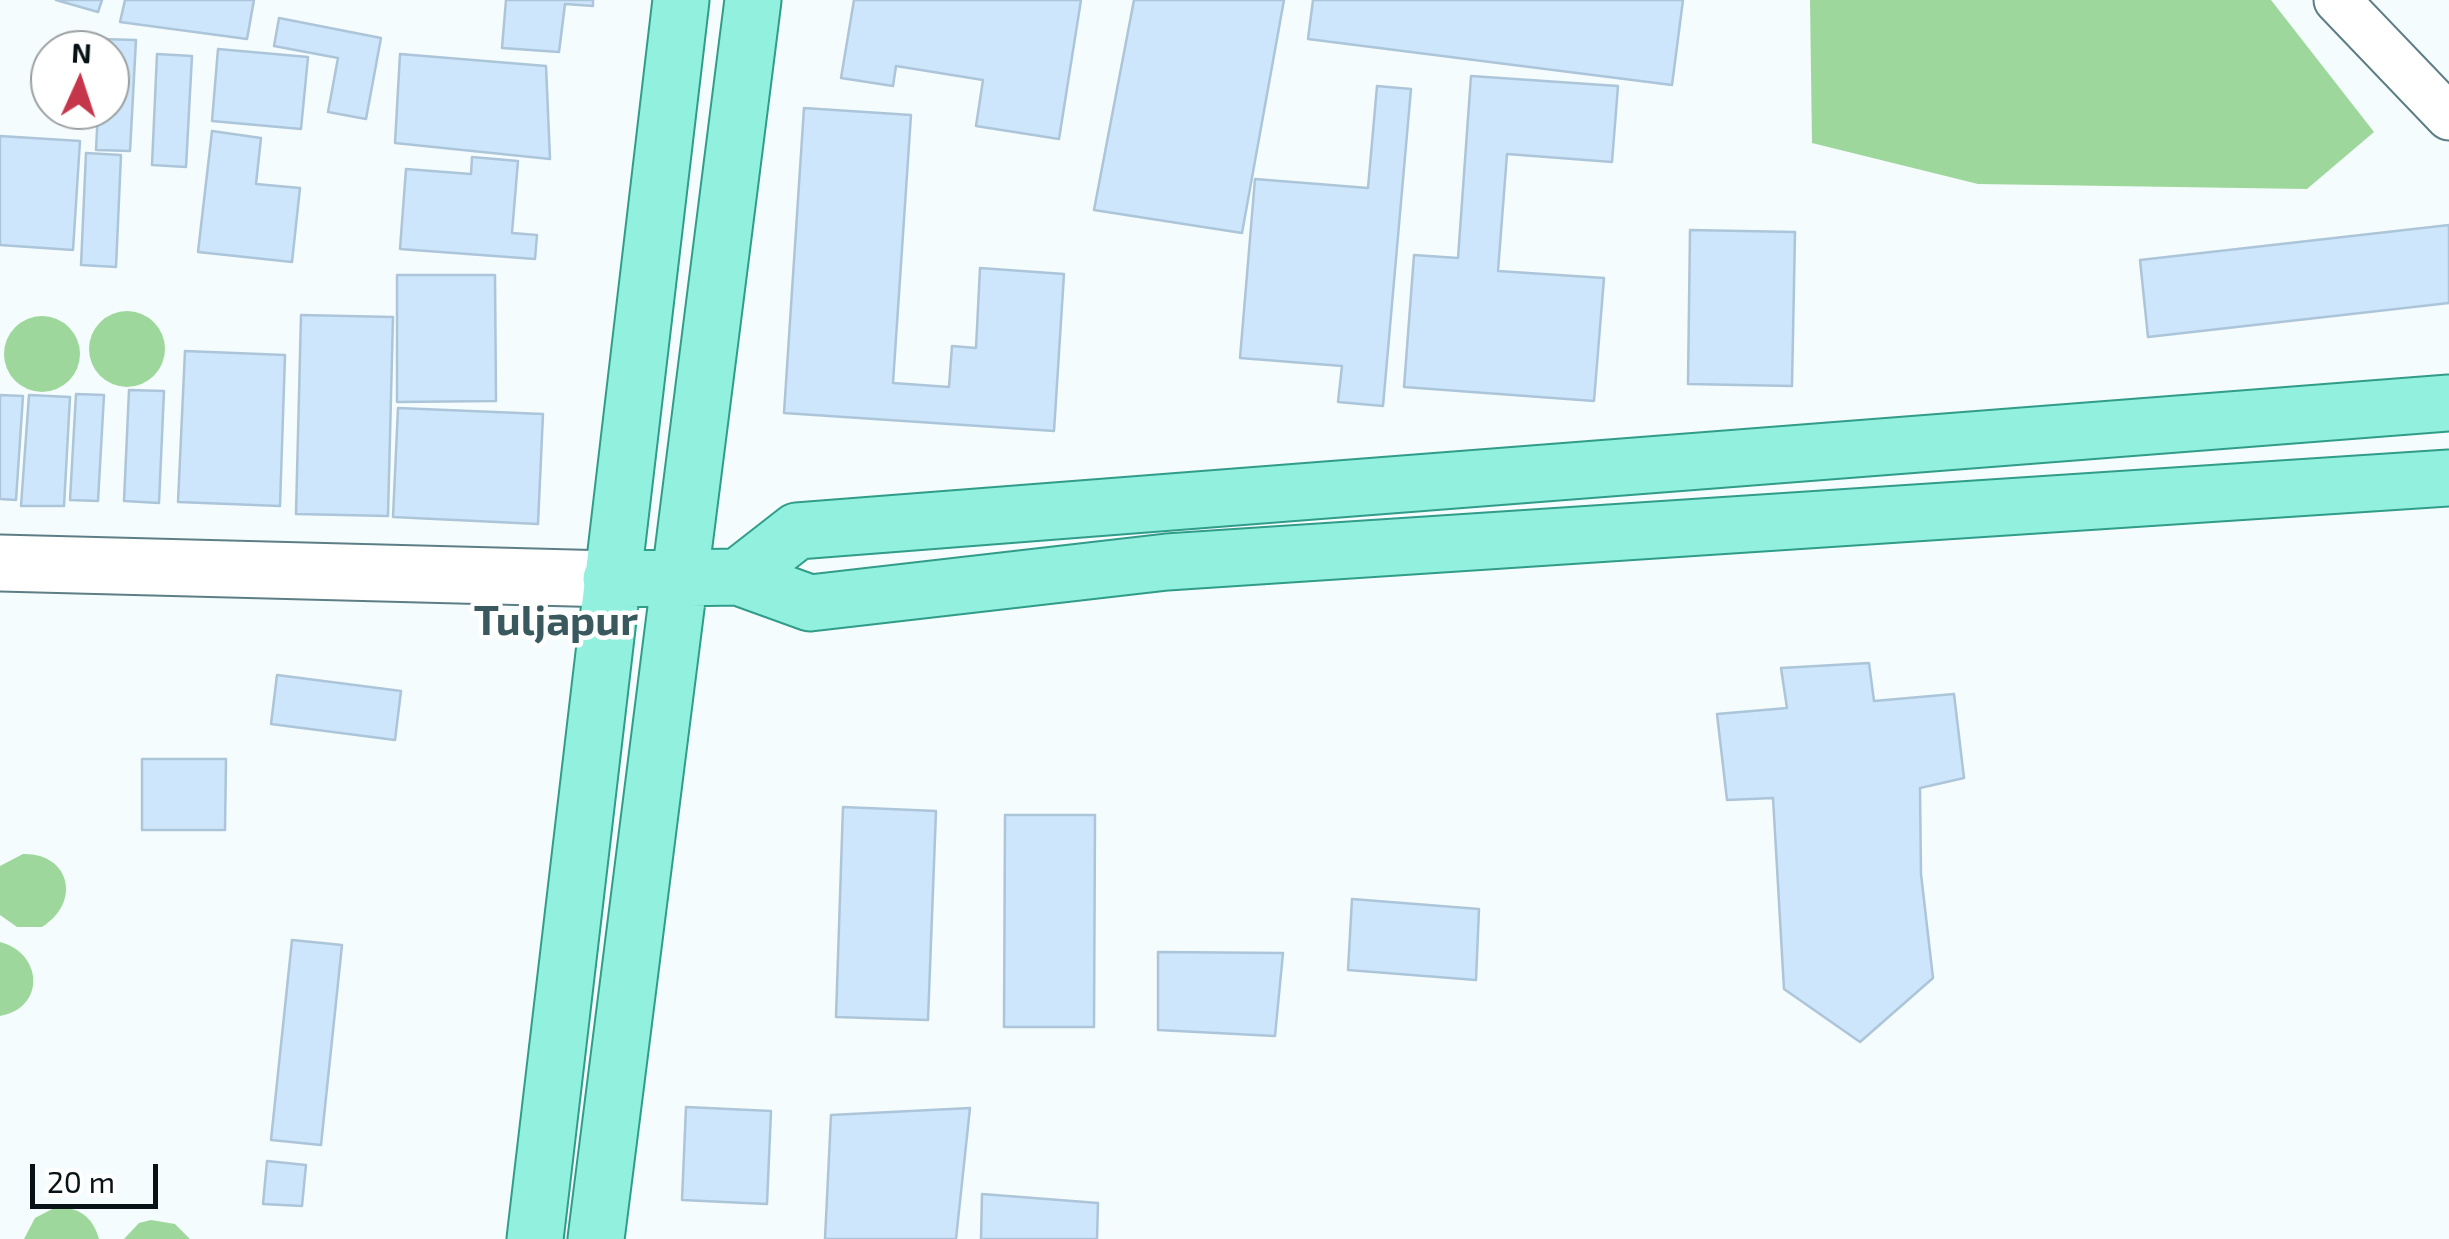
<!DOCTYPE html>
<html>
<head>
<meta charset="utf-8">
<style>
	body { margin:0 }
	#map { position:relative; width:2449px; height:1239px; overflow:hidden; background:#f4fcfd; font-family:"Exo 2",sans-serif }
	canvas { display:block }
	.north { position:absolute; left:30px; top:30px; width:100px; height:100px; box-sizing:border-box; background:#fff; border:2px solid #9ba0a1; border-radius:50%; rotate:3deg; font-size:28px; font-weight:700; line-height:40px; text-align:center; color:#061215 }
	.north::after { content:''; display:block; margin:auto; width:35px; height:45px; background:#c6364b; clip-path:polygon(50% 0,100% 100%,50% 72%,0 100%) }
	.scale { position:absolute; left:30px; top:1164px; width:128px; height:45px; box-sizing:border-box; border:5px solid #061215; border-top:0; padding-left:12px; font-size:30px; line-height:35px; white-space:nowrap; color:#061215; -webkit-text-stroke:8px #fff; paint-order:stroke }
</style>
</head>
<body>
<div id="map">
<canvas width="2449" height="1239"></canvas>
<div class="north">N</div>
<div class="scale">20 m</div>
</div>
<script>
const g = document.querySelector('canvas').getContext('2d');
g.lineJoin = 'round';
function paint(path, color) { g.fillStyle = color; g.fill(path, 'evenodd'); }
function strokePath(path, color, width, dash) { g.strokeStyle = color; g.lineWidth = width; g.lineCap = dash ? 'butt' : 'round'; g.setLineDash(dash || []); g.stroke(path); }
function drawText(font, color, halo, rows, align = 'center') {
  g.font = font + ' "Exo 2",sans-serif'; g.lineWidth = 9; g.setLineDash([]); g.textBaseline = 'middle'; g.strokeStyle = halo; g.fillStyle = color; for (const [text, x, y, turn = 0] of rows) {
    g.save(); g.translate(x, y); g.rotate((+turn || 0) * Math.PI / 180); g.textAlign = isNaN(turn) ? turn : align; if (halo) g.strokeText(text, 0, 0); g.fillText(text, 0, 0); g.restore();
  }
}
const forest = new Path2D(`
	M 1810,0 L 2271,0 L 2374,132 L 2307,189 L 1978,184 L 1812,143 Z
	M89 349a38 38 0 1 1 76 0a38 38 0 1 1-76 0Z
	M4 354a38 38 0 1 1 76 0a38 38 0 1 1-76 0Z
	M 23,854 C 70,853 82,902 42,927 L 17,927 L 0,915 L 0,866 Z
	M 0,942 C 43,953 46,1008 0,1016 Z
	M 56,1207 C 79,1207 93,1217 99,1239 L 24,1239 L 35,1218 Z
	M 151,1220 L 175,1224 L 190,1239 L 124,1239 L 139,1223 Z`);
const building = new Path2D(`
	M 56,0 L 102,0 L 98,12 Z
	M 125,0 L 254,0 L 247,39 L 120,22 Z
	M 506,0 L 593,0 L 593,6 L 565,4 L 559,52 L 502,48 Z
	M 854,0 L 1081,0 L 1059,139 L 976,126 L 983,80 L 896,66 L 893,86 L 841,78 Z
	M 1134,0 L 1284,0 L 1242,233 L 1094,210 Z
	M 1313,0 L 1683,0 L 1672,85 L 1308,39 Z
	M 279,18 L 381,38 L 366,119 L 328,112 L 338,58 L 274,46 Z
	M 101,39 L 136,40 L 130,151 L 96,150 L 98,110 L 110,110 L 110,50 L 100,50 Z
	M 218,49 L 308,57 L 301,129 L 212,121 Z
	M 157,54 L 192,56 L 186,167 L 152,165 Z
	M 400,54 L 546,66 L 550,159 L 395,143 Z
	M 1471,76 L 1618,86 L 1612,162 L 1507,154 L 1498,271 L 1604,278 L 1594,401 L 1404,387 L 1414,255 L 1458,258 Z
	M 1377,86 L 1411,89 L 1383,406 L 1338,402 L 1342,366 L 1240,358 L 1255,179 L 1368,188 Z
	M 804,108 L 911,115 L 893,383 L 949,387 L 952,346 L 976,348 L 980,268 L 1064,274 L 1054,431 L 784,413 Z
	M 212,131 L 261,138 L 256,184 L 300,188 L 292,262 L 198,252 Z
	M 0,136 L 80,141 L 73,250 L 0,245 Z
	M 86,153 L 121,155 L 116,267 L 81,265 Z
	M 472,157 L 518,161 L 512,233 L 537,235 L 535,259 L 400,249 L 406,169 L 471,174 Z
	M 2449,225 L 2449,303 L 2148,337 L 2140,260 Z
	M 1690,230 L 1795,232 L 1792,386 L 1688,384 Z
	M 397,275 L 495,275 L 496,401 L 397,402 Z
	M 301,315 L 393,317 L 388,516 L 296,514 Z
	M 185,351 L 285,355 L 280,506 L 178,502 Z
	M 129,390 L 164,391 L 159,503 L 124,501 Z
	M 76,394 L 104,395 L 98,501 L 70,500 Z
	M 0,395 L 23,396 L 16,500 L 0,499 Z
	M 29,395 L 70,397 L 64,506 L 21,506 Z
	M 398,408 L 543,414 L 538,524 L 393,517 Z
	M 1869,663 L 1874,701 L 1954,694 L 1964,778 L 1920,788 L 1921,874 L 1933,978 L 1860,1042 L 1784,989 L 1773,798 L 1727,800 L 1717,714 L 1787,708 L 1781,668 Z
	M 277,675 L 401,691 L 395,740 L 271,724 Z
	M 142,759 L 226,759 L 225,830 L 142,830 Z
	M 843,807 L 936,811 L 928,1020 L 836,1017 Z
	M 1005,815 L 1095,815 L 1094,1027 L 1004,1027 Z
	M 1352,899 L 1479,909 L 1476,980 L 1348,970 Z
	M 292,940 L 342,945 L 321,1145 L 271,1140 Z
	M 1158,952 L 1283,953 L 1275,1036 L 1158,1030 Z
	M 686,1107 L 771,1111 L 767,1204 L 682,1200 Z
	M 970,1108 L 956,1239 L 825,1239 L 831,1115 Z
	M 267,1161 L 306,1165 L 302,1206 L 263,1204 Z
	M 982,1194 L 1098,1203 L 1097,1239 L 981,1239 Z`);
const street = new Path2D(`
	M 2337,0 L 2449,117`);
const secondary = new Path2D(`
	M 0,563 L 611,579`);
const primary = new Path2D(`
	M 738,577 L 797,531 L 2449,403
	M 611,579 L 738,577 L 810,603 L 1167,562 L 2449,478
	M 535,1239 L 681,0
	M 596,1239 L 753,0`);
const districtNames = [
	["Tuljapur",556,621]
];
paint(forest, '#9ed79b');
paint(building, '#cde6fb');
strokePath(building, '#acc5d9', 2.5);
strokePath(street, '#5d7e84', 49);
strokePath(secondary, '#5d7e84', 59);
strokePath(primary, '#319c89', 59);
strokePath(street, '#fff', 45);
strokePath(secondary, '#fff', 55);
strokePath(primary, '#91f1de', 55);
drawText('bold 42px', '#39595f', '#fff', districtNames);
</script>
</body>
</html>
